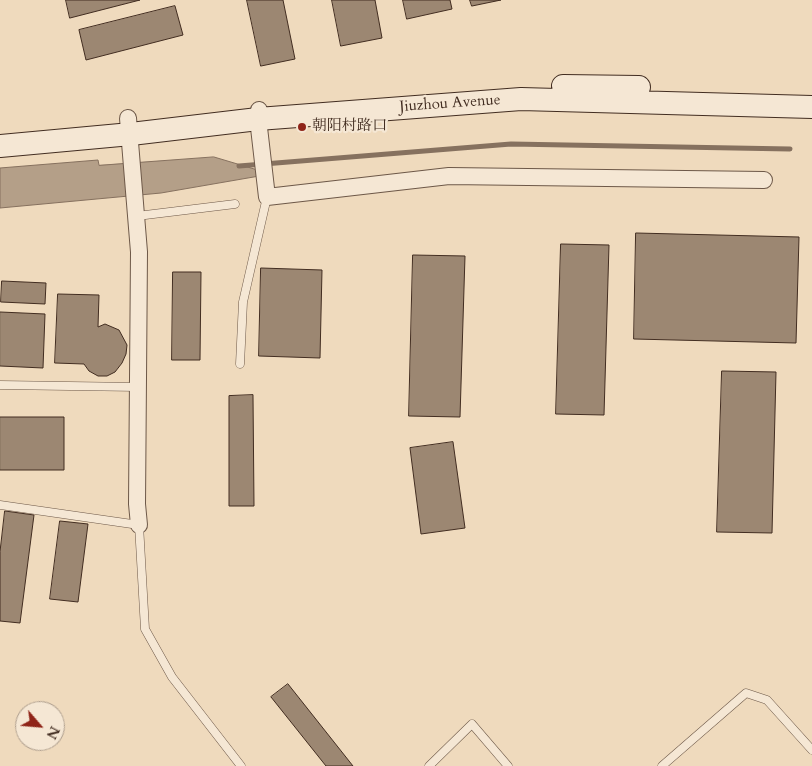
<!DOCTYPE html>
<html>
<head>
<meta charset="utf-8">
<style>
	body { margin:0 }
	#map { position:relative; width:812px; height:766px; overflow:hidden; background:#efdabd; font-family:Cardo,serif }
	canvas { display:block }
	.north { position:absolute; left:15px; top:701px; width:50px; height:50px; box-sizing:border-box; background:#f5e7d4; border:1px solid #ad9d8c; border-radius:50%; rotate:117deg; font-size:14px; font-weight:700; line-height:20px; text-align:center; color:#422d21 }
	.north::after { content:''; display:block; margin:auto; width:18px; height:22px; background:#8f2418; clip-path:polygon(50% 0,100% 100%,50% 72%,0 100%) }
</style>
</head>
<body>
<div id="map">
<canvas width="812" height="766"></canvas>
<div class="north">N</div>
</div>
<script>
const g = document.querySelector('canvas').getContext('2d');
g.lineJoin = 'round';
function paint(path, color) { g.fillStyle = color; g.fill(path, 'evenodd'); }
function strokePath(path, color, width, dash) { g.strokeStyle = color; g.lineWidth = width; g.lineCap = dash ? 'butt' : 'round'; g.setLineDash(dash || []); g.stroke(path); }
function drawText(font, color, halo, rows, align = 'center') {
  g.font = font + ' Cardo,"Noto Serif SC",serif'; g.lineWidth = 4.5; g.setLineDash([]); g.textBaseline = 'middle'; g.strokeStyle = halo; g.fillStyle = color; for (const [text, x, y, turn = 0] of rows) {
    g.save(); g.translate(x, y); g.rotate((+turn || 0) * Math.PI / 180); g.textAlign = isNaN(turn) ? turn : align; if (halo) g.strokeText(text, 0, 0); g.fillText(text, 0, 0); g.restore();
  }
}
const water = new Path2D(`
	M 214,157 L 271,174 L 161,193 L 0,208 L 0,168 L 98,160 L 99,165 Z`);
const stream = new Path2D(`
	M 239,166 L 511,144 L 790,149`);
const building = new Path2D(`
	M 66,0 L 140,0 L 70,18 Z
	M 247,0 L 283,0 L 295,59 L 261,66 Z
	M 332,0 L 375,0 L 382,38 L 341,46 Z
	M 403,0 L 450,0 L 452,9 L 407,19 Z
	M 470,0 L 501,0 L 472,6 Z
	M 175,6 L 183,35 L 86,60 L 79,30 Z
	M 636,233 L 799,237 L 796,343 L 634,339 Z
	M 561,244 L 609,245 L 604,415 L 556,414 Z
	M 413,255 L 465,256 L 460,417 L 409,416 Z
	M 261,268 L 322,270 L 320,358 L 259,356 Z
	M 173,272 L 201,272 L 200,360 L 172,360 Z
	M 2,281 L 46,283 L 45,304 L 1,302 Z
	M 58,294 L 99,295 L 98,327 L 105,324 L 119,330 L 127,345 L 126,354 L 122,363 L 115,372 L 107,376 L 98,376 L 89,371 L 84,364 L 55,363 Z
	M 0,312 L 45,314 L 43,368 L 0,366 Z
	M 722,371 L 776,372 L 772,533 L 717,532 Z
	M 253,395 L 254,506 L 229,506 L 229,396 Z
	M 0,417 L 64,417 L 64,470 L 0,470 Z
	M 453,442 L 465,528 L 421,534 L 410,448 Z
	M 5,511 L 34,515 L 20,623 L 0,621 L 0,552 Z
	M 60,521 L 88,524 L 78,602 L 50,599 Z
	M 288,684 L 353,766 L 326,766 L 271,697 Z`);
const lane = new Path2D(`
	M 137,216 L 235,204
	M 240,364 L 243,302 L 267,197
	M 0,385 L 138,387
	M 0,505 L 139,525 L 145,629 L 172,677 L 241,766
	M 429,766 L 472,724 L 508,766
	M 662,766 L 746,693 L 767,700 L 812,750`);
const street = new Path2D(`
	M 259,110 L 258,119 L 267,197 L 449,176 L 764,180
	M 128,118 L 139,252 L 137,504 L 139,525`);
const secondary = new Path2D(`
	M 563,86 L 639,87
	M 0,146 L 131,134 L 258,119 L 521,99 L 812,107`);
const markers = [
	[302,127,5,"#8f2418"]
];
const streetNames = [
	["Jiuzhou Avenue",450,104,-4]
];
const poiNames = [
	["朝阳村路口",312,127]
];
paint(water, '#b49f88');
strokePath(water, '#86715f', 1);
strokePath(stream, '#86715f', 5);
paint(building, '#9c8772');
strokePath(building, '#422d21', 1);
strokePath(lane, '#6d5848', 9);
strokePath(street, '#6d5848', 18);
strokePath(secondary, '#422d21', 24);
strokePath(lane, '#f5e7d4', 8);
strokePath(street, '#f5e7d4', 16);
strokePath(secondary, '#f5e7d4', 22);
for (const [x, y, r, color] of markers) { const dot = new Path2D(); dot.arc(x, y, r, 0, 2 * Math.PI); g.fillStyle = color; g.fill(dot); strokePath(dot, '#f5e7d4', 2); }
drawText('15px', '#422d21', '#f5e7d4', streetNames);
drawText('15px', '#422d21', '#f5e7d4', poiNames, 'left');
</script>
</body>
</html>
